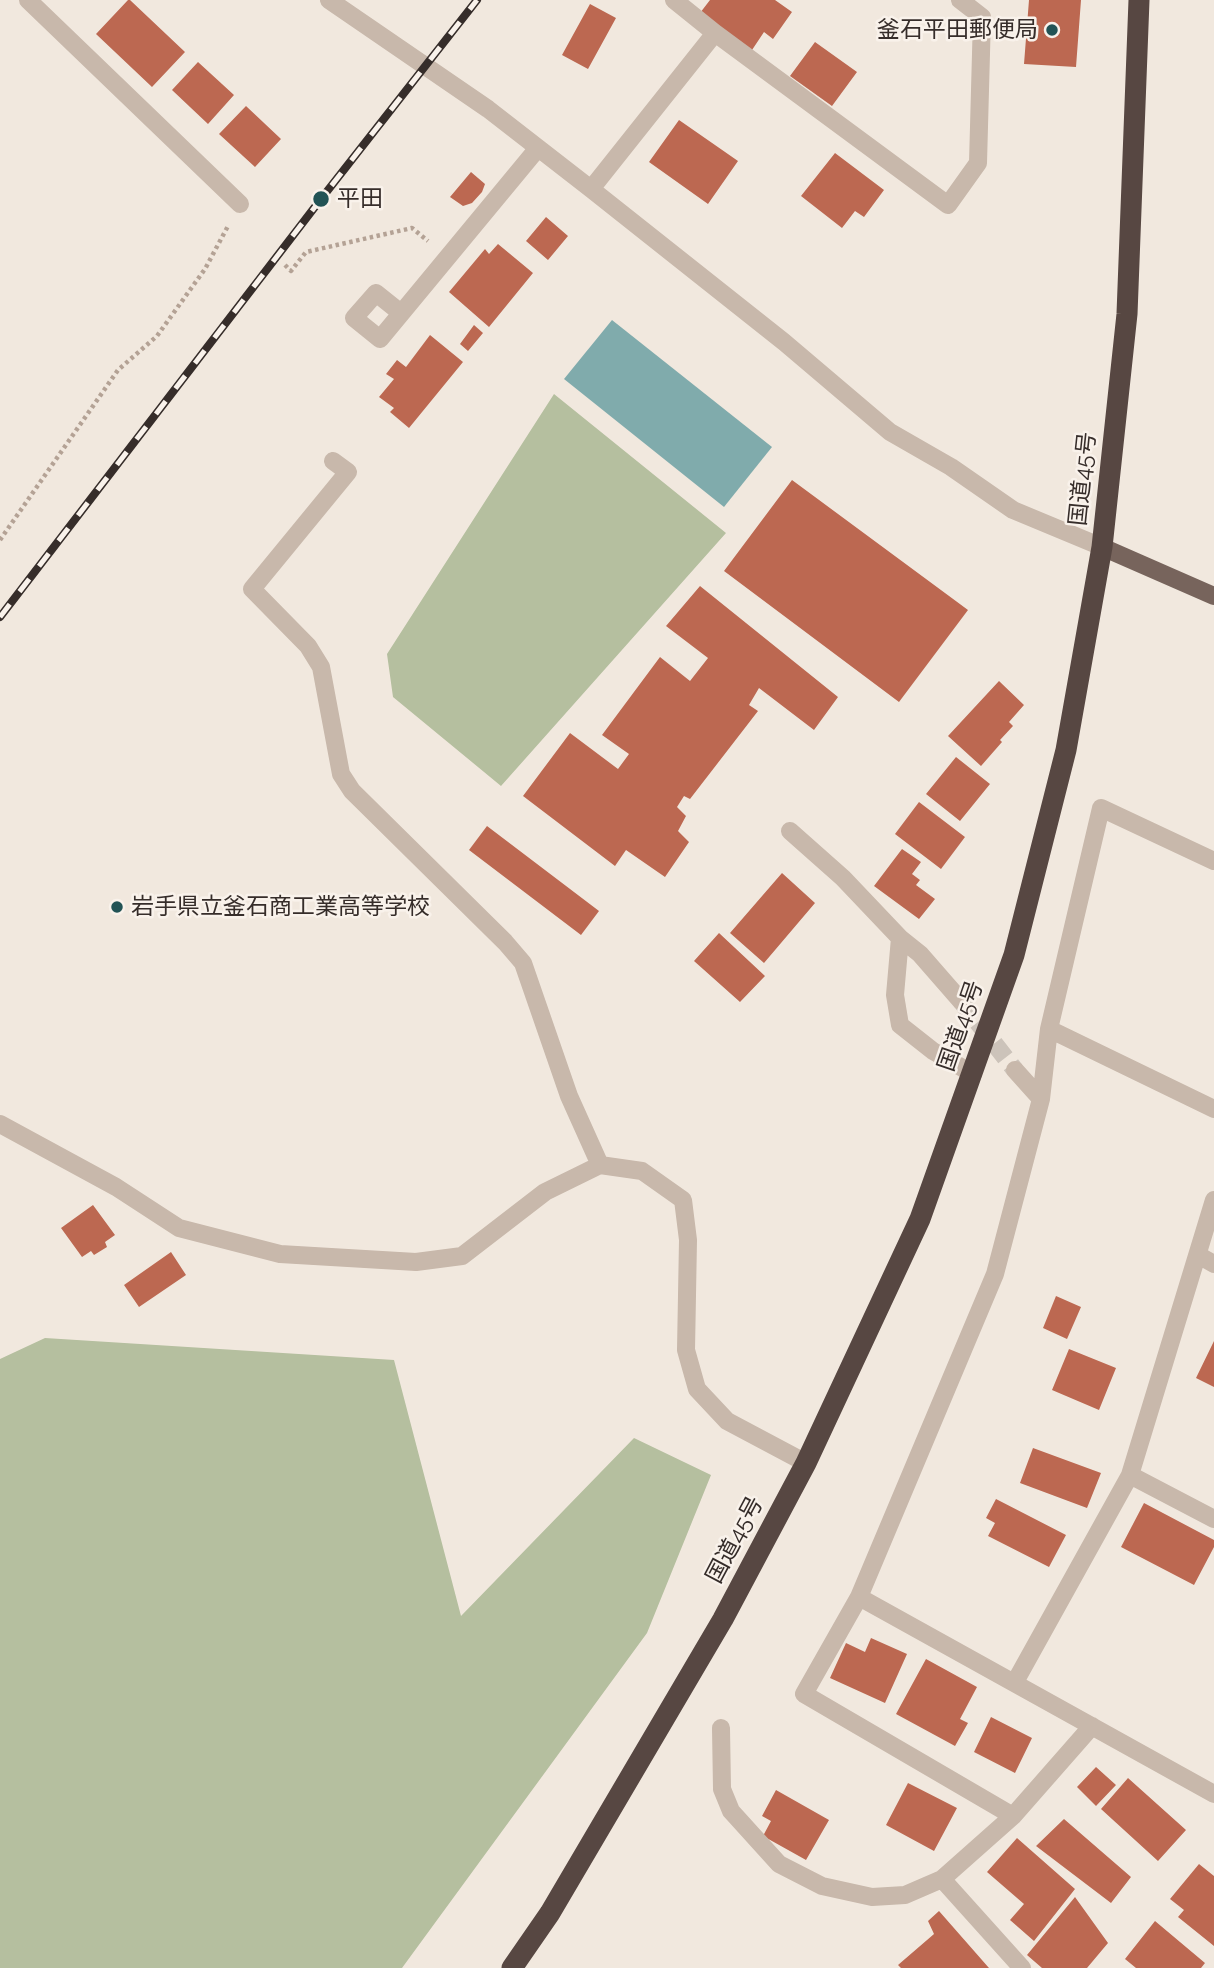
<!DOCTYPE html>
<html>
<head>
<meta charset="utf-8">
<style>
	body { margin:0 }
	canvas { display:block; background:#f1e8de }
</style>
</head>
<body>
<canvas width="1214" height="1968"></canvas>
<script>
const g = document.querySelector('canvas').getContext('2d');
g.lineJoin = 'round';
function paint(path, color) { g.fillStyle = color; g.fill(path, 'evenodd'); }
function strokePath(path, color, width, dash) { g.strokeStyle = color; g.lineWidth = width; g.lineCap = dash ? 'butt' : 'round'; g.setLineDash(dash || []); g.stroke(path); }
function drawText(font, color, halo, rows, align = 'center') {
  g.font = font + ' Raleway,"Noto Sans JP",sans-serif'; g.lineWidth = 5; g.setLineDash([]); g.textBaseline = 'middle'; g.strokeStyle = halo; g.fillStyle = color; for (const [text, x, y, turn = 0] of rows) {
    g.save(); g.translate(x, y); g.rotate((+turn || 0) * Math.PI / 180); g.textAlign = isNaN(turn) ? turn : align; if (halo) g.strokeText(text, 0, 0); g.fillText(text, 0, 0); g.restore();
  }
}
const green = new Path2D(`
	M 554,394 L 726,533 L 501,786 L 393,697 L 387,654 Z
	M 45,1338 L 394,1360 L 461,1616 L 634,1438 L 711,1475 L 647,1633 L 402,1968 L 0,1968 L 0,1359 Z`);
const water = new Path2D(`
	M 612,320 L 772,447 L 724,507 L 564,379 Z`);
const building = new Path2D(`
	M 128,0 L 130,0 L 185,52 L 152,87 L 96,34 Z
	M 710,0 L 775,0 L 792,12 L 773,39 L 764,32 L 752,50 L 700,13 Z
	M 1029,0 L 1081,0 L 1076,67 L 1024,64 Z
	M 590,4 L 616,18 L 588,69 L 562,55 Z
	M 815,42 L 857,72 L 832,106 L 790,76 Z
	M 198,62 L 234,95 L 208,124 L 172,90 Z
	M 246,106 L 281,139 L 255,167 L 219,134 Z
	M 679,120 L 738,161 L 708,204 L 649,162 Z
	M 835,153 L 884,190 L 864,217 L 855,211 L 842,228 L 801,196 Z
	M 471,172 L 485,184 L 482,192 L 472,203 L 463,206 L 450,197 Z
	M 546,217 L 568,236 L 548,260 L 526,241 Z
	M 498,244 L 533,273 L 489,327 L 449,292 L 485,249 L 489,254 Z
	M 474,325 L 483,333 L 468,351 L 460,344 Z
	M 430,335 L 463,362 L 409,428 L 390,412 L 394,408 L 379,397 L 394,379 L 386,374 L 397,360 L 406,367 Z
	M 792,480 L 968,610 L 899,702 L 724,571 Z
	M 700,586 L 838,697 L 814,730 L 759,688 L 749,705 L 758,711 L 690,799 L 684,796 L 677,807 L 686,816 L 678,831 L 689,842 L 665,877 L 626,850 L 615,866 L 523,796 L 570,733 L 618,769 L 629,754 L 602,735 L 660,657 L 690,681 L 708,658 L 666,626 Z
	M 999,681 L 1024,705 L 1009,722 L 1013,726 L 1000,740 L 1002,742 L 981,766 L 948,736 Z
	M 956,757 L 990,784 L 960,821 L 926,794 Z
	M 919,802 L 965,837 L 941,869 L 895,834 Z
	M 487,826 L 599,911 L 581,935 L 469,850 Z
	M 902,849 L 921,862 L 912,874 L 920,880 L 916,885 L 935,899 L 919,919 L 874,886 Z
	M 782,873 L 815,903 L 764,963 L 730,933 Z
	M 719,933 L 765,976 L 740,1002 L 694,961 Z
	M 93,1205 L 115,1235 L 105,1242 L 107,1247 L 94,1255 L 91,1251 L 82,1257 L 61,1228 Z
	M 171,1252 L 186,1275 L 139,1307 L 124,1285 Z
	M 1056,1296 L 1081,1307 L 1067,1339 L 1043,1328 Z
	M 1214,1341 L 1214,1387 L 1196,1378 Z
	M 1069,1349 L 1116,1368 L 1099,1410 L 1052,1390 Z
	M 1033,1448 L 1101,1473 L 1087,1508 L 1020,1483 Z
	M 996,1499 L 1066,1535 L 1049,1567 L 988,1536 L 995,1523 L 986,1518 Z
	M 1144,1503 L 1214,1540 L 1214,1547 L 1194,1585 L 1121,1547 Z
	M 871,1638 L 907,1654 L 885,1703 L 830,1678 L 846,1643 L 865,1652 Z
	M 926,1659 L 977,1687 L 960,1719 L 968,1723 L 955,1746 L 896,1714 Z
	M 991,1717 L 1032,1738 L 1015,1773 L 974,1752 Z
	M 1096,1767 L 1116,1785 L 1096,1806 L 1077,1787 Z
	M 1128,1778 L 1186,1830 L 1158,1861 L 1101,1809 Z
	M 908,1783 L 957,1808 L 934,1851 L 886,1825 Z
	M 776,1790 L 829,1820 L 806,1860 L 763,1836 L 771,1821 L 762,1816 Z
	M 1064,1819 L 1131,1877 L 1111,1903 L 1036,1846 Z
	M 1017,1838 L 1075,1889 L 1034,1941 L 1010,1920 L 1024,1904 L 987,1872 Z
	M 1199,1864 L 1214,1876 L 1214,1946 L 1178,1917 L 1184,1910 L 1170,1899 Z
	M 1075,1897 L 1108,1943 L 1087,1968 L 1042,1968 L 1027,1955 Z
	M 939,1911 L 989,1968 L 901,1968 L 898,1965 L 934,1934 L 928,1921 Z
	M 1155,1921 L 1205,1963 L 1201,1968 L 1136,1968 L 1125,1959 Z`);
const minorTunnel = new Path2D(`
	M 961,1001 L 1015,1070`);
const path = new Path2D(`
	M 285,265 L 291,271 L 306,252 L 412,228 L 428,241
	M 0,540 L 118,370 L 157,336 L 205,269 L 228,226`);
const minor = new Path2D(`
	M 28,0 L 240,204
	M 329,0 L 488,109 L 591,189 L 784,342 L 890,432 L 951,467 L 1013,510 L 1102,547
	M 715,33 L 948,205 L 978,163 L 982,17 L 960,0
	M 591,189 L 715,33 L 674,0
	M 401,313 L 376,293 L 354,318 L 380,339 L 538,148
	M 333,461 L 348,472 L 252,589 L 308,646 L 321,667 L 341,774 L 352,791 L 505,942 L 523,963 L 569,1096 L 600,1165
	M 790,831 L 843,878 L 900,938 L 895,995 L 900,1025 L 933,1051 L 973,1074
	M 1214,861 L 1101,808 L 1049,1029 L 1214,1109
	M 900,938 L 920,954 L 961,1001
	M 1015,1070 L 1041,1099
	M 0,1124 L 116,1187 L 179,1228 L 280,1254 L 416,1262 L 462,1256 L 545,1192 L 600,1165 L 642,1171 L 683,1200 L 688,1240 L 686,1350 L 697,1389 L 727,1421 L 806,1463
	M 1198,1255 L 1214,1264
	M 1130,1475 L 1214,1519
	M 859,1597 L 1214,1794
	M 1015,1682 L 1130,1475 L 1214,1200
	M 721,1728 L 722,1789 L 731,1811 L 779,1864 L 822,1886 L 872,1897 L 905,1895 L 942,1879 L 1013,1816 L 1092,1726
	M 1013,1816 L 804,1694 L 859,1597 L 995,1274 L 1041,1099 L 1049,1029
	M 942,1879 L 1022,1968`);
const major = new Path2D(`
	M 1102,547 L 1214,596`);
const highway = new Path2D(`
	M 512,1968 L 550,1913 L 723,1619 L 806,1463 L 920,1219 L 1014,955 L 1066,750 L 1102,547 L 1127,314 L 1139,0`);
const rail = new Path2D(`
	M 0,617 L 321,199 L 477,0`);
const markers = [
	[1052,30,7,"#225355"],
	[321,199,9,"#225355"],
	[117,907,7,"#225355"]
];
const poiNames = [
	["釜石平田郵便局",1038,30,"right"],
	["平田",337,199],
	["岩手県立釜石商工業高等学校",131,907]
];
const streetNames = [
	["国道45号",1083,479,-84],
	["国道45号",961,1026,-71],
	["国道45号",735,1540,-62]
];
paint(green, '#b5bf9f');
paint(water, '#80abac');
paint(building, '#bc6851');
strokePath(minorTunnel, '#ccc3ba', 18, [18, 9]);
strokePath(path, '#b4a295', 4.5, [3.5, 3.5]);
strokePath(minor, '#c8b8ab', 18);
strokePath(major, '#77645c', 18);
strokePath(highway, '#574742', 21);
strokePath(rail, '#362d2a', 8);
strokePath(rail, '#f9f2eb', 5, [16]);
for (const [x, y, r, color] of markers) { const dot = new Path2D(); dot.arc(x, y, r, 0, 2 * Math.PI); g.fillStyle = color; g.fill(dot); strokePath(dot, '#f9f2eb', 2.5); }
drawText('23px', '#362d2a', '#f9f2eb', poiNames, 'left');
drawText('23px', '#362d2a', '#f9f2eb', streetNames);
</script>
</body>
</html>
